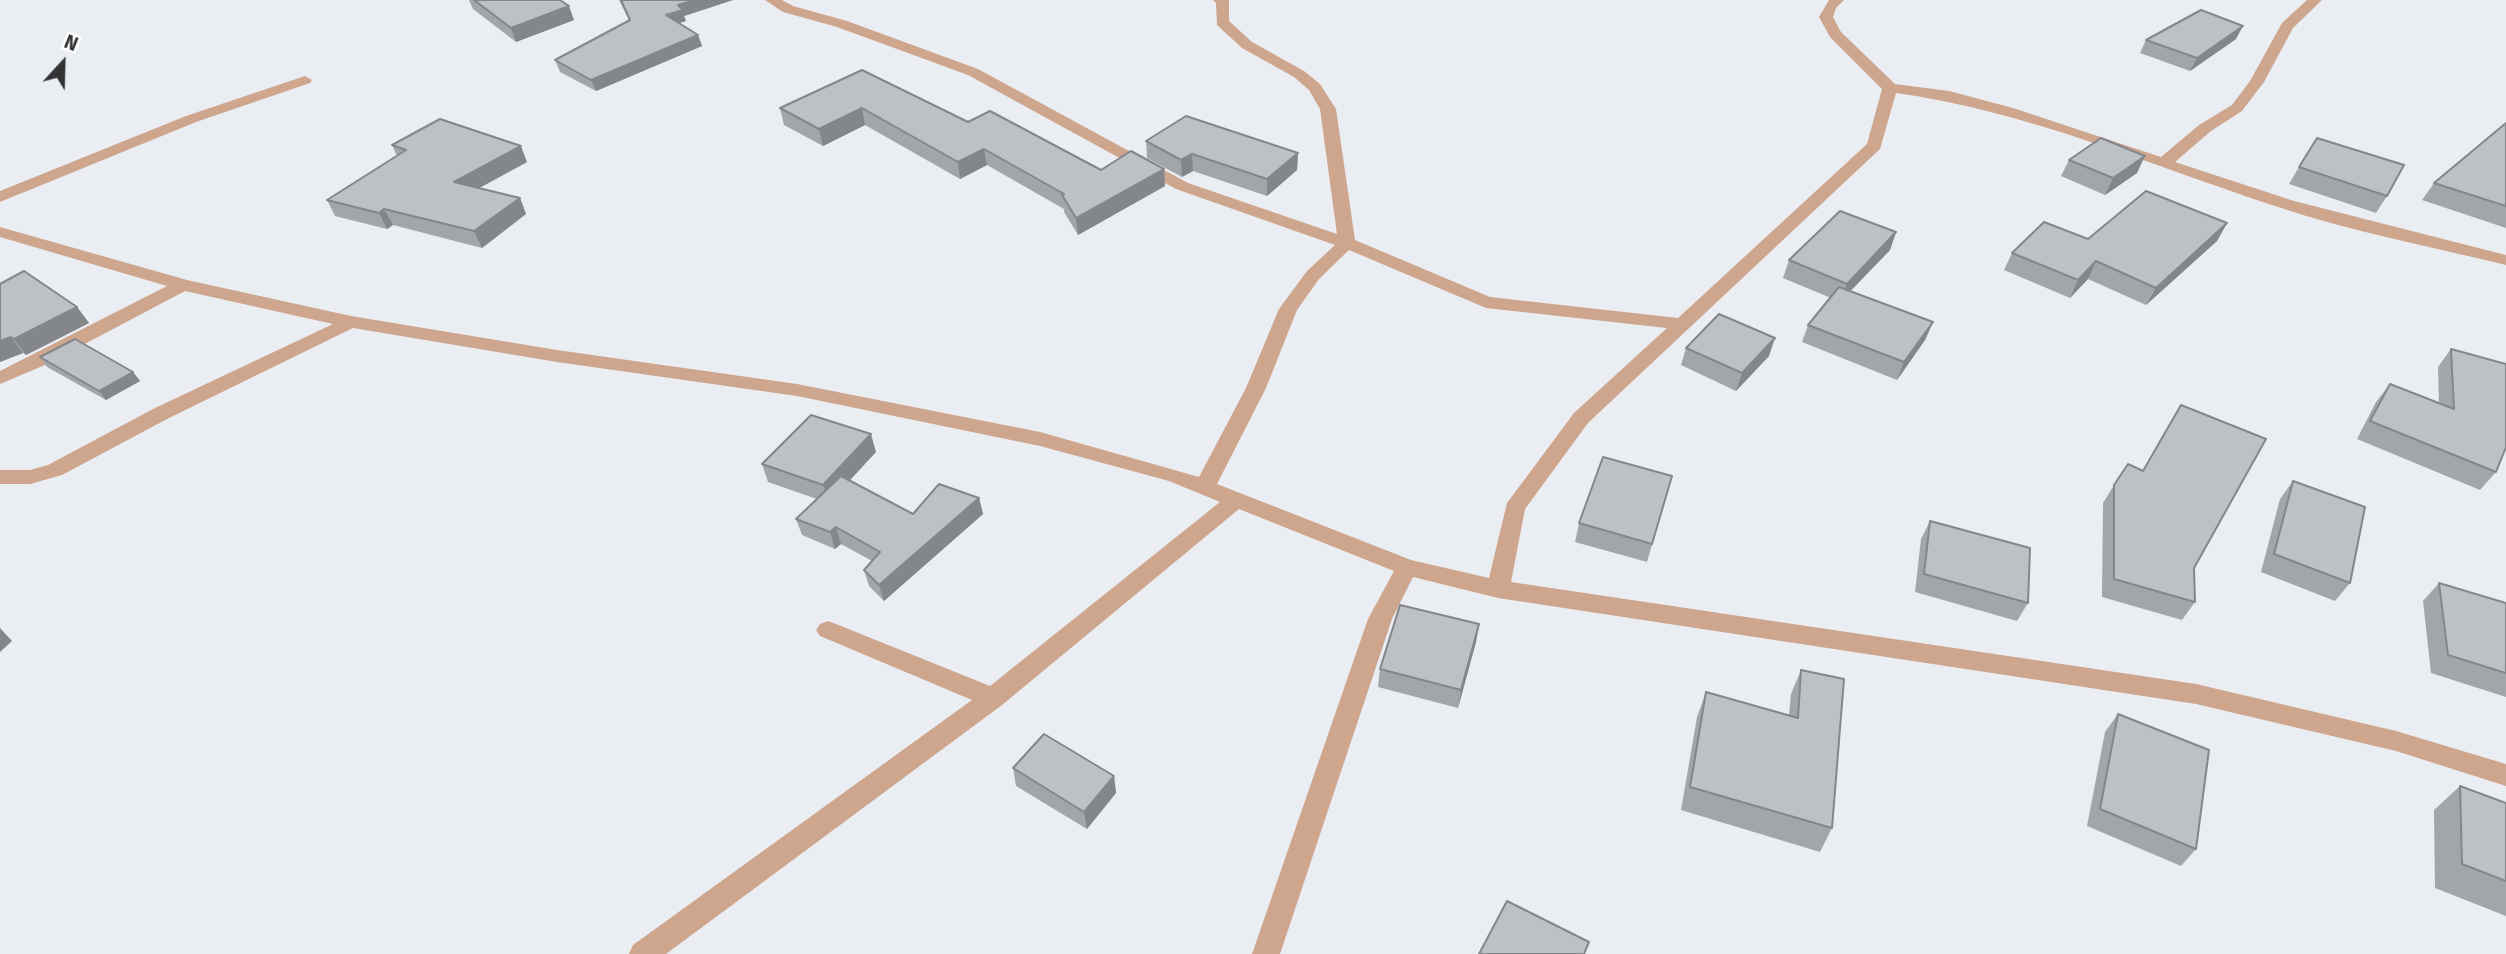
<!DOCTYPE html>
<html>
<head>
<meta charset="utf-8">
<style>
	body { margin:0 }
	#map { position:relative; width:2506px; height:954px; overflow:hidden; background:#eaeef3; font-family:"Fira Sans",sans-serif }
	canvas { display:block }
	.north { position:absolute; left:28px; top:28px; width:70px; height:70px; -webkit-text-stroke:5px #fff; paint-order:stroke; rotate:22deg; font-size:19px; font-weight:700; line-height:28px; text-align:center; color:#313334 }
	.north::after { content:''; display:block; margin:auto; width:24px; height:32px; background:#313334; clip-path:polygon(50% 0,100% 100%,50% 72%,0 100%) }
</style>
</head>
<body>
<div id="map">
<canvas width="2506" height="954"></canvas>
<div class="north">N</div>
</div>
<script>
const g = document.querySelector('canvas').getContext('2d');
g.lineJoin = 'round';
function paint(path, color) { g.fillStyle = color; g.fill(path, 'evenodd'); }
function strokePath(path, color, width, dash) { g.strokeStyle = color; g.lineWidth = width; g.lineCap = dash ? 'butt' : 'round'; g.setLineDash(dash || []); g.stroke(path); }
const minor = new Path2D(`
	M 765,0 L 782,0 L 793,6 L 847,21 L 978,69 L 1188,183 L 1337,234 L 1320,109 L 1309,90 L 1294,77 L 1242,48 L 1217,25 L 1216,3 L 1213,0 L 1229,0 L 1229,21 L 1252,42 L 1304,71 L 1320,84 L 1336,109 L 1355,240 L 1490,297 L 1678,318 L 1867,144 L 1882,89 L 1830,37 L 1819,17 L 1829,0 L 1844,0 L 1836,8 L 1833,17 L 1841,32 L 1895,84 L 1949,91 L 2013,108 L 2161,157 L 2199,125 L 2232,105 L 2250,81 L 2282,23 L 2307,0 L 2322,0 L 2293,28 L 2264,82 L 2242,111 L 2211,131 L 2175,162 L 2294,201 L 2506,255 L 2506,265 C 2432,247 2350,231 2278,207 C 2152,166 2028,111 1896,93 L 1880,149 L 1588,423 L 1525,509 L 1511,582 L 2196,684 L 2396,731 L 2506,764 L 2506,786 L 2396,751 L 2196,704 L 1498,598 L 1413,577 L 1392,619 L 1280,954 L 1252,954 L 1368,619 L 1394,571 L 1239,509 L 1002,705 L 666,954 L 629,954 L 633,945 L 972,700 L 820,636 L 816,630 L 820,624 L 828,621 L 836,624 L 990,686 L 1220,502 L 1169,481 L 1040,446 L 797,396 L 557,362 L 353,328 L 167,419 L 62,475 L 30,484 L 0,484 L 0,470 L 30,470 L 48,465 L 153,409 L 333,324 L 185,291 L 45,365 L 0,384 L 0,371 L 167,286 L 0,237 L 0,227 L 187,280 L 351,316 L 557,350 L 797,384 L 1040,432 L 1199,477 L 1246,388 L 1279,309 L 1307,271 L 1335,245 L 1176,189 L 968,75 L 837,27 L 783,12 ZM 1349,250 L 1486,308 L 1667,328 L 1574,413 L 1507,503 L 1489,578 L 1411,560 L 1217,484 L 1266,388 L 1297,310 L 1319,279 Z
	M 305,76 L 312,80 L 310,83 L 196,122 L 0,202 L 0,191 L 186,116 Z`);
const wall = new Path2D(`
	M 469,0 L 560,0 L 574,20 L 516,42 L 473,9 Z
	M 619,0 L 733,0 L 684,16 L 686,21 L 679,23 L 698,35 L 702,46 L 596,91 L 560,72 L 555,60 L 629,20 Z
	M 2236,39 L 2190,71 L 2140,53 L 2146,40 Z
	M 862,70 L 968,122 L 1101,170 L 1164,169 L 1165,186 L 1078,235 L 1064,212 L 1064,209 L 987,165 L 960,179 L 865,125 L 823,146 L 784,125 L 780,108 Z
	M 2506,123 L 2506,228 L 2422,200 L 2434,183 Z
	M 1146,141 L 1298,153 L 1297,170 L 1267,196 L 1193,171 L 1182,177 L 1147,158 Z
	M 392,145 L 527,162 L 479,188 L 520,198 L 526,214 L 482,248 L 393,225 L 387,229 L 335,216 L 327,200 L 397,156 Z
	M 2069,160 L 2137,173 L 2105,195 L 2061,176 Z
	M 2299,167 L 2387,196 L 2376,213 L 2289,184 Z
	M 2227,223 L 2217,241 L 2146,305 L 2088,279 L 2070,298 L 2004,270 L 2012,253 L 2088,239 Z
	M 1896,232 L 1890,250 L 1850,291 L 1933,322 L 1925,340 L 1897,380 L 1802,342 L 1808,325 L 1831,298 L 1783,278 L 1789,260 Z
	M 0,284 L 77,307 L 89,323 L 26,355 L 23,353 L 0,362 Z
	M 1686,348 L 1769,356 L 1736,391 L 1681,365 Z
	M 2451,349 L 2496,472 L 2480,490 L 2357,439 L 2376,402 L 2390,384 L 2439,404 L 2438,367 Z
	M 40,357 L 133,372 L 140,381 L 106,400 L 47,367 Z
	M 876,452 L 849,480 L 913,514 L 979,498 L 983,514 L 884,601 L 869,586 L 864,570 L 872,561 L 841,544 L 835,549 L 802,535 L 796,519 L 817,499 L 768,482 L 762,464 Z
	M 1672,476 L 1647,562 L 1575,542 L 1579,523 Z
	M 2293,481 L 2350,583 L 2335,601 L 2261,572 L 2280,499 Z
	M 2114,485 L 2194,568 L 2195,602 L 2182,620 L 2102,597 L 2103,503 Z
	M 1930,521 L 2028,603 L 2017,621 L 1915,592 L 1921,539 Z
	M 2439,583 L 2506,603 L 2506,697 L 2431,673 L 2423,601 Z
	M 1479,624 L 1476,642 L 1458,708 L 1378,687 L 1380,669 Z
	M 1801,670 L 1832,828 L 1820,852 L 1681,810 L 1697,717 L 1706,692 L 1789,715 L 1791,694 Z
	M 2118,714 L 2196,849 L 2181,866 L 2087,826 L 2105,732 Z
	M 1013,768 L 1114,776 L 1116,793 L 1087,829 L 1016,786 Z
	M 2460,786 L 2506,803 L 2506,916 L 2435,888 L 2434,810 Z`);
const shadedWall = new Path2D(`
	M 695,0 L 733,0 L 684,16 L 686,21 L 669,26 L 666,15 L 678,5 Z
	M 569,6 L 574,20 L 516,42 L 511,28 Z
	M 2243,26 L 2236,39 L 2190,71 L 2197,58 Z
	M 698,35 L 702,46 L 596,91 L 591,80 Z
	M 862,108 L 865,125 L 823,146 L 819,129 Z
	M 521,146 L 527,162 L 461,198 L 454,182 Z
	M 984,149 L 987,165 L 960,179 L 958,162 Z
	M 1298,153 L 1297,170 L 1267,196 L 1267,179 Z
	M 1192,154 L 1193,171 L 1182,177 L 1181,160 Z
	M 2145,156 L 2137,173 L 2105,195 L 2113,178 Z
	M 1164,169 L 1165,186 L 1078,235 L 1076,218 Z
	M 520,198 L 526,214 L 482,248 L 474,231 Z
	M 384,209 L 393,225 L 387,229 L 379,213 Z
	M 2227,223 L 2217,241 L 2146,305 L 2156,288 Z
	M 1896,232 L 1890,250 L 1840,302 L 1847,284 Z
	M 2096,261 L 2088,279 L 2070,298 L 2078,280 Z
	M 77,307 L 89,323 L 26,355 L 14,339 Z
	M 1933,322 L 1925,340 L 1897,380 L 1904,362 Z
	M 11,337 L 23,353 L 0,362 L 0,341 Z
	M 1775,338 L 1769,356 L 1736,391 L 1742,373 Z
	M 133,372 L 140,381 L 106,400 L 99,391 Z
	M 871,434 L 876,452 L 829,503 L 823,485 Z
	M 979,498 L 983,514 L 884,601 L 879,585 Z
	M 836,527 L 841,544 L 835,549 L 830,532 Z
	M 1479,624 L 1476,642 L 1458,708 L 1461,690 Z
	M 0,628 L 12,641 L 0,652 Z
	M 1114,776 L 1116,793 L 1087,829 L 1084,812 Z`);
const building = new Path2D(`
	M 474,0 L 560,0 L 569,6 L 511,28 Z
	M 621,0 L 695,0 L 678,5 L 683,10 L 666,15 L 698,35 L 591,80 L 555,60 L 630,20 Z
	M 2201,10 L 2243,26 L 2197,58 L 2146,40 Z
	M 862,70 L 968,122 L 990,111 L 1101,170 L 1131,151 L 1164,169 L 1076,218 L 1062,195 L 1064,194 L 984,149 L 958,162 L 862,108 L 819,129 L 780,108 Z
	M 1186,116 L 1298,153 L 1267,179 L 1192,154 L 1181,160 L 1146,141 Z
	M 440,119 L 521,146 L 454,182 L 520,198 L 474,231 L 384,209 L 379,213 L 327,200 L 406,150 L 392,145 Z
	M 2506,123 L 2506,206 L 2434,183 Z
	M 2101,138 L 2145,156 L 2113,178 L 2069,160 Z
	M 2317,138 L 2404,165 L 2387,196 L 2299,167 Z
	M 2146,191 L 2227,223 L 2156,288 L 2096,261 L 2078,280 L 2012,253 L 2044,222 L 2088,239 Z
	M 1840,211 L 1896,232 L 1847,284 L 1789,260 Z
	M 24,271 L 77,307 L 14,339 L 11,337 L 0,341 L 0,284 Z
	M 1839,287 L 1933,322 L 1904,362 L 1808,325 Z
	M 1719,314 L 1775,338 L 1742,373 L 1686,348 Z
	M 75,339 L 133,372 L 99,391 L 40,357 Z
	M 2451,349 L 2506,364 L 2506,447 L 2496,472 L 2370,421 L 2390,384 L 2454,409 Z
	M 2181,405 L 2266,439 L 2194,568 L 2195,602 L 2114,579 L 2114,485 L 2128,464 L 2143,471 Z
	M 811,415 L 871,434 L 823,485 L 762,464 Z
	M 1603,457 L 1672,476 L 1652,544 L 1579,523 Z
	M 841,476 L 913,514 L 939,484 L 979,498 L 879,585 L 864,570 L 880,552 L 836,527 L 830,532 L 796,519 Z
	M 2293,481 L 2365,507 L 2350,583 L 2274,554 Z
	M 1930,521 L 2030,548 L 2028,603 L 1924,574 Z
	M 2439,583 L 2506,603 L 2506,673 L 2448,655 Z
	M 1400,605 L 1479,624 L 1461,690 L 1380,669 Z
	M 1801,670 L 1844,679 L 1832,828 L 1690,787 L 1706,692 L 1798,718 Z
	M 2118,714 L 2209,750 L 2196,849 L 2100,809 Z
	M 1044,734 L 1114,776 L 1084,812 L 1013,768 Z
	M 2460,786 L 2506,803 L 2506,881 L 2462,864 Z
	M 1507,901 L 1589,942 L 1584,954 L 1479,954 Z`);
paint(minor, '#cea58d');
paint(wall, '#a3a6a9');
paint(shadedWall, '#84878a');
paint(building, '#bdc1c5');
strokePath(building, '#84878a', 2);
</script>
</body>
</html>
